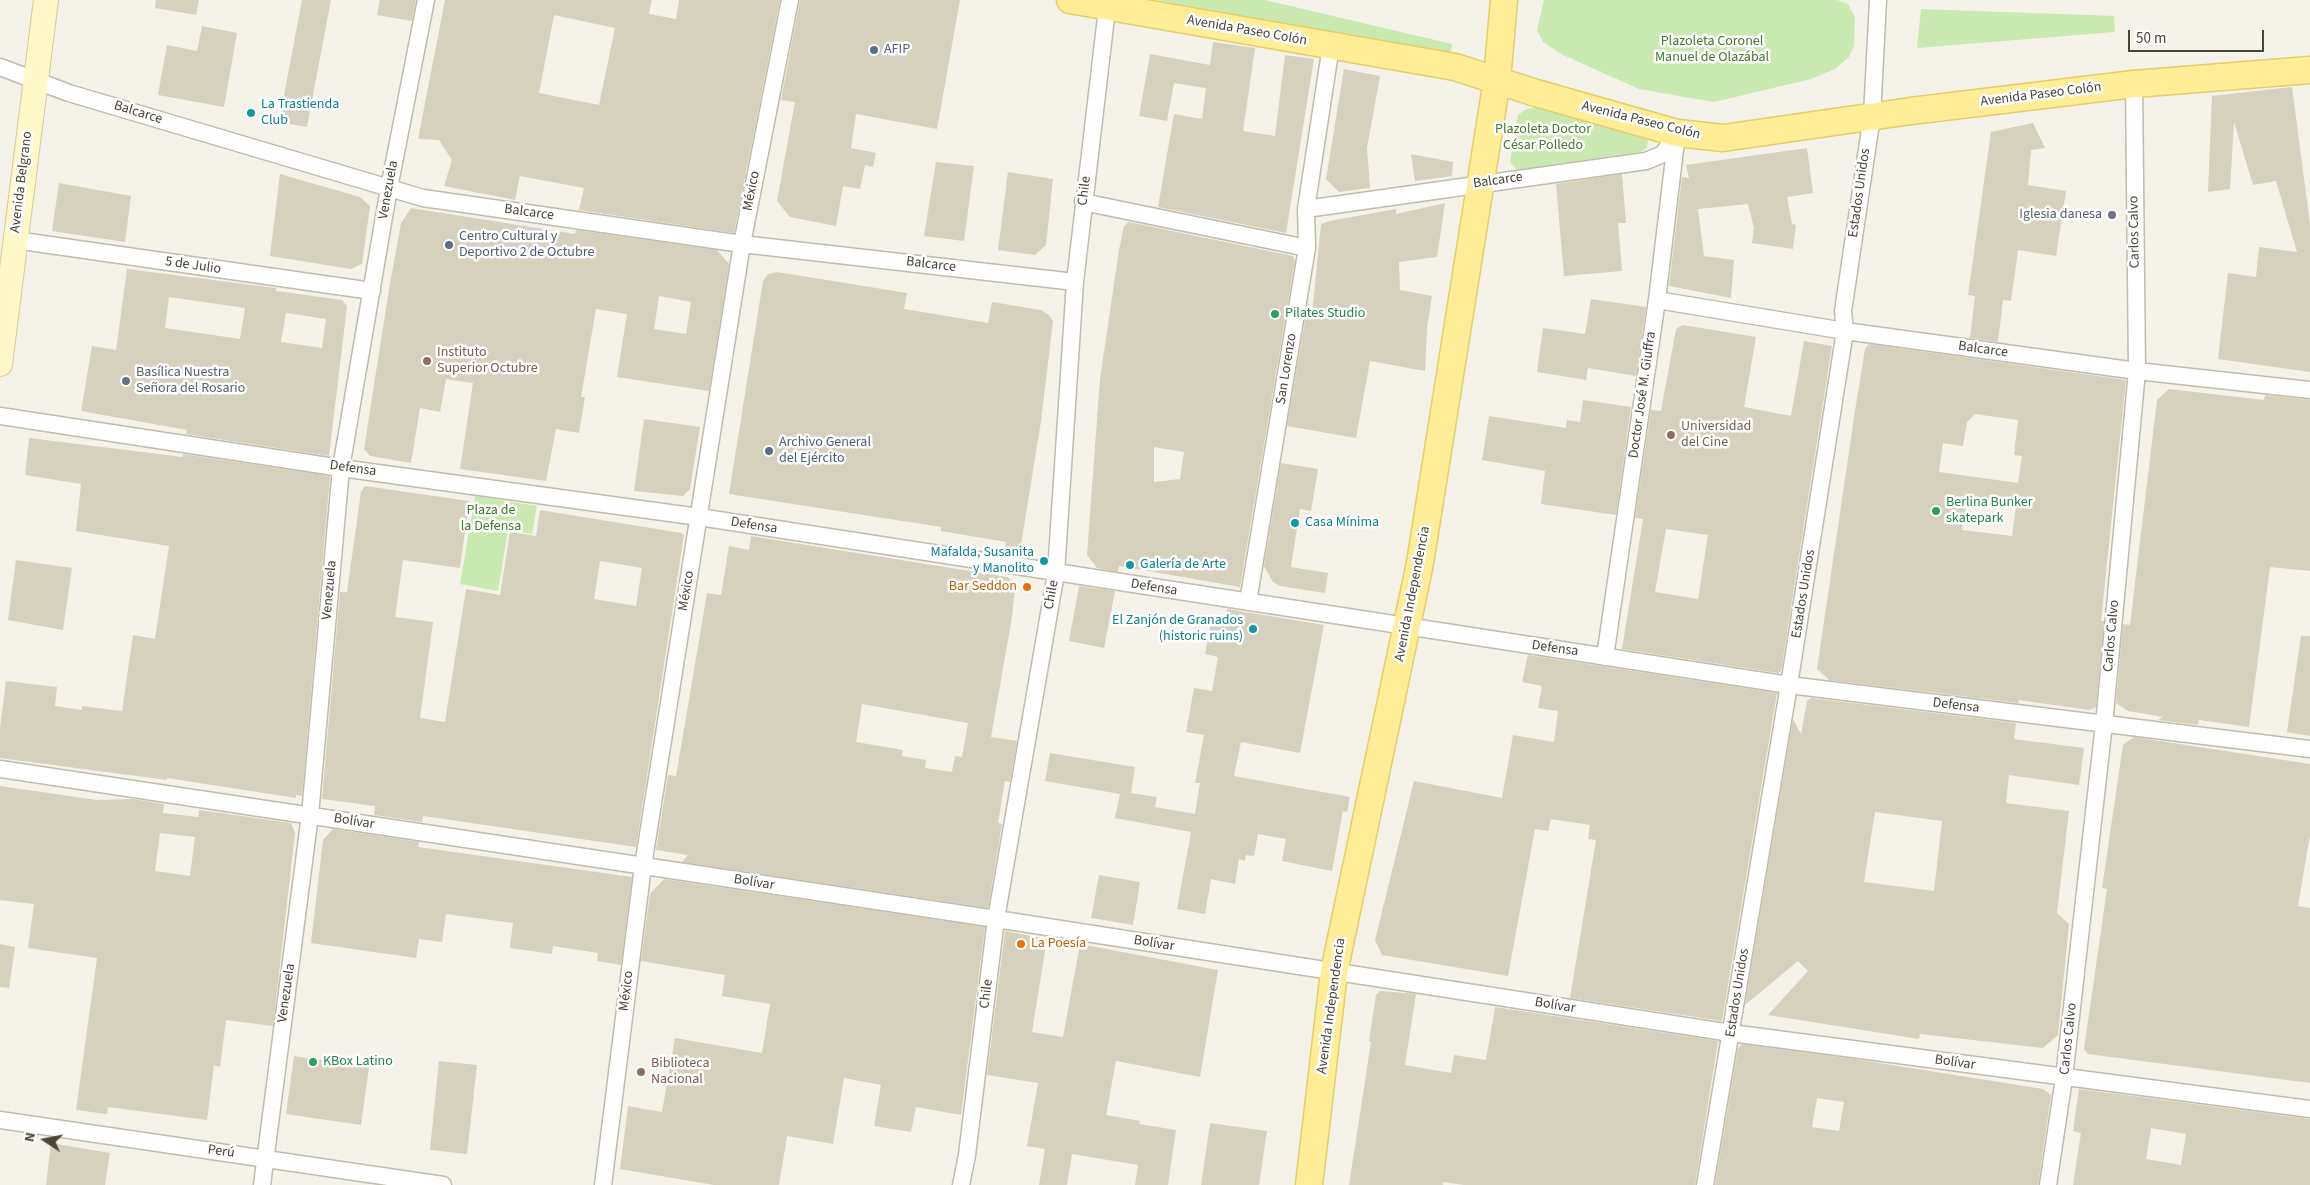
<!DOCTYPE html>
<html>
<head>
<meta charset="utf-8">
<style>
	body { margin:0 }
	#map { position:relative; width:2310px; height:1185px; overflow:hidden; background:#f5f2e9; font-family:"Source Sans 3",sans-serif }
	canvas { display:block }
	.north { position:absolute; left:20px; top:1115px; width:50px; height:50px; -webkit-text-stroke:4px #fff; paint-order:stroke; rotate:281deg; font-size:14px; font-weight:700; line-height:20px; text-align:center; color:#484437 }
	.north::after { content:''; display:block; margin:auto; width:18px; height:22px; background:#484437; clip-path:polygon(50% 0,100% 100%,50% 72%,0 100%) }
	.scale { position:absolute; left:2128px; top:30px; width:136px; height:22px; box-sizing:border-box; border:2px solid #484437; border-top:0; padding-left:6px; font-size:15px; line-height:18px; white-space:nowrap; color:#484437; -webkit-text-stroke:4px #fff; paint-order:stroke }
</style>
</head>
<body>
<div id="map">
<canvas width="2310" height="1185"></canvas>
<div class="north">N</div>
<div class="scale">50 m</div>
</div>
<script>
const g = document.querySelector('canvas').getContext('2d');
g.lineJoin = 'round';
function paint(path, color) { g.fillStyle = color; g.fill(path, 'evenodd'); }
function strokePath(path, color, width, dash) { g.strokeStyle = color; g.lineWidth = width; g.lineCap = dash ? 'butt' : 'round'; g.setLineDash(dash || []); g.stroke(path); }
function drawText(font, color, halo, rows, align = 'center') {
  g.font = font + ' "Source Sans 3",sans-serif'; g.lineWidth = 5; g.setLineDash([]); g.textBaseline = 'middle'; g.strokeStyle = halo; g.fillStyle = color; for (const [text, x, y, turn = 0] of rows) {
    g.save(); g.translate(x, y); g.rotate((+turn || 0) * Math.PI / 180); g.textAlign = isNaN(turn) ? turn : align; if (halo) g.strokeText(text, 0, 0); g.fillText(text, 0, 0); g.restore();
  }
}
const green = new Path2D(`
	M 1156,0 L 1265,0 L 1452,44 L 1450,55 Z
	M 1544,0 L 1837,0 L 1848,4 L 1855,17 L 1854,46 L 1849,57 L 1835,69 L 1811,79 L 1714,102 L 1639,89 L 1563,55 L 1543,42 L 1537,30 Z
	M 1921,9 L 2114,16 L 2115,32 L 1917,48 Z
	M 1536,107 L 1643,135 L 1648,141 L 1647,148 L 1641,152 L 1517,170 L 1510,162 L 1518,115 L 1525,110 Z
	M 475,496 L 537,506 L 532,534 L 508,530 L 498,591 L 460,584 Z`);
const building = new Path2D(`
	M 156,0 L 199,0 L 196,15 L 155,8 Z
	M 302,0 L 331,0 L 307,127 L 279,122 Z
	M 380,0 L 416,0 L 412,21 L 377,15 Z
	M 445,0 L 652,0 L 649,14 L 676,19 L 679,0 L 780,0 L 734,233 L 579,210 L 584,188 L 520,176 L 515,200 L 444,186 L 452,160 L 439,140 L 418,139 ZM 554,15 L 615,28 L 599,105 L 539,93 Z
	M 800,0 L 960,0 L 937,129 L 856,114 L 851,148 L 876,153 L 873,167 L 865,165 L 860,189 L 843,186 L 836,226 L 790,217 L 777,201 L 795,102 L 781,100 Z
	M 202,26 L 237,33 L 224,107 L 158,95 L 167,45 L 197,51 Z
	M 1213,42 L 1255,48 L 1243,131 L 1275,136 L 1285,55 L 1314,59 L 1286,233 L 1158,207 L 1174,114 L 1202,119 L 1206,88 L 1174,83 L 1167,121 L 1139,116 L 1150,54 L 1210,65 Z
	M 1344,69 L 1380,76 L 1367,148 L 1370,188 L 1339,192 L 1326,179 Z
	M 2292,87 L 2310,224 L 2310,372 L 2218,359 L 2228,273 L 2256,277 L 2259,247 L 2297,252 L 2276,181 L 2253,185 L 2234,122 L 2230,189 L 2208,192 L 2212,96 Z
	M 2033,123 L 2045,148 L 2031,150 L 2028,185 L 2066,191 L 2056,256 L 2018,250 L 2011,301 L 2003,300 L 1998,342 L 1970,338 L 1975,296 L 1968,295 L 1991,132 Z
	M 1807,148 L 1813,193 L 1787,197 L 1792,224 L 1796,225 L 1793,249 L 1752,243 L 1754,228 L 1748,204 L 1698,209 L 1704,256 L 1734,260 L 1731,298 L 1669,286 L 1682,177 L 1689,178 L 1686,165 Z
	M 1411,154 L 1453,162 L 1452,176 L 1415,181 Z
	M 936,162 L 974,166 L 964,241 L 924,236 Z
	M 1008,172 L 1053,179 L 1046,245 L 1035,255 L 998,250 Z
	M 280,174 L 360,197 L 370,206 L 362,264 L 351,269 L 270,256 Z
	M 1622,174 L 1626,223 L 1618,223 L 1622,271 L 1564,276 L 1556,184 Z
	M 59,183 L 131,196 L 125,242 L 52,231 Z
	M 1445,203 L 1437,257 L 1399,262 L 1400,290 L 1432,296 L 1427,328 L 1425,371 L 1370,361 L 1356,438 L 1287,426 L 1308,303 L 1312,315 L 1321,224 L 1330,221 L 1396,209 L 1396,214 Z
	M 411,208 L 575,234 L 576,230 L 717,250 L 729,264 L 709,391 L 617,377 L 627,314 L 596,309 L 581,397 L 585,397 L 579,433 L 556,429 L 546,481 L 460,469 L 473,383 L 446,379 L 440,412 L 420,408 L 411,463 L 370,456 L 364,449 L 389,289 L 401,223 ZM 659,296 L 691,302 L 686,334 L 654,329 Z
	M 1129,222 L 1293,256 L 1295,260 L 1240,587 L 1119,566 L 1118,572 L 1097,568 L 1087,555 L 1100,379 L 1119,250 L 1124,226 ZM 1154,447 L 1184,452 L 1180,479 L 1154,482 Z
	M 127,269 L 276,288 L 276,291 L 342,300 L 347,306 L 329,456 L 186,434 L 187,430 L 81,411 L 92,346 L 116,350 ZM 169,297 L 245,308 L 240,339 L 165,328 ZM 286,313 L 326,319 L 322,348 L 281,342 Z
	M 777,272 L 907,293 L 904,309 L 988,323 L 992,302 L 1041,310 L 1049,315 L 1053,321 L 1041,421 L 1020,551 L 1005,548 L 1006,542 L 941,531 L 941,527 L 729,494 L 763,281 L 768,274 Z
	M 1591,299 L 1646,307 L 1636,376 L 1588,368 L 1586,380 L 1537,372 L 1543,328 L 1585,334 Z
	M 1683,325 L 1756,337 L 1744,407 L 1791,416 L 1804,341 L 1832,346 L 1781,671 L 1778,673 L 1622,649 L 1643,519 L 1635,518 L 1651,410 L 1661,411 L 1676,329 ZM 1666,529 L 1708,535 L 1698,599 L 1655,592 Z
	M 1869,344 L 2126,380 L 2101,621 L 2104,621 L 2096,707 L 2089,710 L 2019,700 L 2018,703 L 1829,680 L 1817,669 L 1855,411 L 1865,349 ZM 1975,414 L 2018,420 L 2014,455 L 2022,456 L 2018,483 L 1939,472 L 1943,443 L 1963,446 L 1967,422 ZM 1967,497 L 2016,505 L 2012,536 L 1962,530 Z
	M 2169,389 L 2264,400 L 2265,395 L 2310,400 L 2310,571 L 2270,567 L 2249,727 L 2199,720 L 2198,725 L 2158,720 L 2163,717 L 2128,711 L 2116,703 L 2123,624 L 2130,625 L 2157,400 Z
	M 1583,400 L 1631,407 L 1616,515 L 1541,504 L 1545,471 L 1482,460 L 1489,416 L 1566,428 L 1567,420 L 1580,422 Z
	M 644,419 L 700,427 L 690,489 L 683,496 L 634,491 Z
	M 29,438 L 183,457 L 183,454 L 330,476 L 302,796 L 296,795 L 296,798 L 167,778 L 167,780 L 0,758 L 0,728 L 6,681 L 57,687 L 55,706 L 82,710 L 82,706 L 122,711 L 133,635 L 155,639 L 169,546 L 76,531 L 81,484 L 25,475 Z
	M 1281,463 L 1318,469 L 1311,511 L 1300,509 L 1291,567 L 1328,573 L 1325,593 L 1280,586 L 1273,582 L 1264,566 Z
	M 365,486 L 469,501 L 460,568 L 403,560 L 395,617 L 433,622 L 420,718 L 445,722 L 466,589 L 500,595 L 510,532 L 536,536 L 540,510 L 681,533 L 684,535 L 636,847 L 423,816 L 422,822 L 374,815 L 375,806 L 322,799 L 340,592 L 347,592 L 361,492 ZM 600,561 L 642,568 L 636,606 L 594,599 Z
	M 751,536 L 1007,577 L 1013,581 L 1015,587 L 1012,617 L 991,737 L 1017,741 L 1010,782 L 1005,781 L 998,823 L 1002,824 L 988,908 L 682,862 L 688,855 L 656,850 L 668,775 L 676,776 L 707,593 L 721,595 L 729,546 L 749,550 ZM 862,704 L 968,723 L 962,757 L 955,756 L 952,772 L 925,768 L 926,760 L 902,756 L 903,750 L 856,742 Z
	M 16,560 L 72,568 L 63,630 L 8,620 Z
	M 1079,586 L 1115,591 L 1104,648 L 1069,641 Z
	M 1227,609 L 1324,625 L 1300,753 L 1241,742 L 1234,776 L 1350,797 L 1347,812 L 1343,811 L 1332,871 L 1282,861 L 1286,839 L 1258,834 L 1254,856 L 1246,855 L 1245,861 L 1239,859 L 1235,884 L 1211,879 L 1205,914 L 1177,909 L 1191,832 L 1115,818 L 1120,794 L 1045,781 L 1050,753 L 1135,767 L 1131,793 L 1157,797 L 1155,807 L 1195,814 L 1200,783 L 1195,783 L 1204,735 L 1186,732 L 1194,688 L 1212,691 L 1218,657 L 1205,654 L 1212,616 L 1225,619 Z
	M 2301,636 L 2310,636 L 2310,736 L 2287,732 Z
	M 1528,655 L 1777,693 L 1722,1021 L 1570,998 L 1596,840 L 1588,839 L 1590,825 L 1551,819 L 1548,831 L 1535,829 L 1508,976 L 1382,955 L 1375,940 L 1414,781 L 1502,798 L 1513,735 L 1554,742 L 1558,711 L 1538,708 L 1542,686 L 1522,682 Z
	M 1811,698 L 2016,723 L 2014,739 L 2084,748 L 2079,785 L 2009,775 L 2006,803 L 2069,811 L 2057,913 L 2069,924 L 2058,1035 L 2043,1048 L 1920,1034 L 1919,1039 L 1768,1015 L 1808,971 L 1798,961 L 1745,1005 L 1793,719 L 1801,734 L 1807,701 ZM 1875,812 L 1942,821 L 1934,891 L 1864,882 Z
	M 2134,737 L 2310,764 L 2310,835 L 2298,906 L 2310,908 L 2310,1083 L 2088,1054 L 2084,1049 L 2107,889 L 2102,888 L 2123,745 Z
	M 0,786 L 97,800 L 133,799 L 164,804 L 163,813 L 198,817 L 199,810 L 291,823 L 295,833 L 273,1026 L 226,1020 L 220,1067 L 214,1065 L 207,1120 L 108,1107 L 107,1114 L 76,1110 L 97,958 L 28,948 L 34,904 L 0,900 ZM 160,833 L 195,837 L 190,876 L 155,871 Z
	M 333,829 L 419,842 L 418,847 L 632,877 L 621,965 L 597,961 L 598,953 L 553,946 L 552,954 L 510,948 L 513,923 L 446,914 L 442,942 L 419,939 L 416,958 L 311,943 L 323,840 Z
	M 1099,875 L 1140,882 L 1133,925 L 1091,918 Z
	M 664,879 L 985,927 L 961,1115 L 916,1107 L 911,1132 L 874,1126 L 881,1085 L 844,1078 L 833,1144 L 787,1136 L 779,1185 L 714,1185 L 620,1169 L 628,1106 L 662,1112 L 675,1038 L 762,1053 L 770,1004 L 722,996 L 725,975 L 641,961 L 650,894 Z
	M 1005,931 L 1047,939 L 1032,1032 L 1063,1037 L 1080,944 L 1218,970 L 1200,1077 L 1116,1061 L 1106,1115 L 1140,1121 L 1139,1124 L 1176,1130 L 1168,1185 L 1135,1185 L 1138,1165 L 1072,1154 L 1067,1185 L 1039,1185 L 1045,1149 L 1027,1146 L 1038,1083 L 987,1075 Z
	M 0,944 L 15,947 L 9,988 L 0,987 Z
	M 1380,991 L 1416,994 L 1405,1065 L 1451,1073 L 1454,1055 L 1486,1060 L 1495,1007 L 1718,1041 L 1695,1185 L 1464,1185 L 1443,1182 L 1443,1185 L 1349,1185 L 1371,1042 L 1369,1041 L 1376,995 Z
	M 1742,1044 L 1854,1059 L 2043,1089 L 2051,1095 L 2038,1185 L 1715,1185 L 1738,1048 ZM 1817,1098 L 1844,1102 L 1839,1131 L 1812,1127 Z
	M 294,1056 L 369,1067 L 361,1125 L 286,1114 Z
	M 439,1061 L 477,1065 L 467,1154 L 430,1150 Z
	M 2079,1089 L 2310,1119 L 2310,1185 L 2073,1185 L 2081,1133 L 2073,1131 ZM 2151,1128 L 2186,1134 L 2181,1165 L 2146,1159 Z
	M 1210,1123 L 1267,1131 L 1259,1185 L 1201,1185 Z
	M 51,1143 L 110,1153 L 105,1185 L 46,1185 Z`);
const street = new Path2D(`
	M 0,67 L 69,93 L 423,198 L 742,244 L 1075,282
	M 1083,202 L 1307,248
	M 1306,209 L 1646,161 L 1663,154 L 1675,136
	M 15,240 L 372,291
	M 1657,300 L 1845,331 L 2137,371 L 2310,390
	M 0,416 L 341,468 L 699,517 L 1789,685 L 2310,749
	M 1248,602 L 1307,248 L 1306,209 L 1331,46
	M 1605,657 L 1657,300 L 1677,133
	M 0,769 L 996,919 L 1731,1033 L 2310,1109
	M 0,1120 L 443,1185
	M 262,1185 L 310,815 L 341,468 L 389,188 L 426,0
	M 603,1185 L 643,866 L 742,244 L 790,0
	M 961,1185 L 967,1155 L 996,919 L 1056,573 L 1075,282 L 1108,0
	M 1705,1185 L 1789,685 L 1845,331 L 1843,311 L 1872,116 L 1878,0
	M 2048,1185 L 2064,1078 L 2104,724 L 2137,371 L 2134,84`);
const secondary = new Path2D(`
	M 0,364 L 46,0`);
const primary = new Path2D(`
	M 1070,0 L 1455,67 L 1536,93 L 1677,133 L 1723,138 L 1911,111 L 2134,84 L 2310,70
	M 1309,1185 L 1334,972 L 1420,563 L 1497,80 L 1504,0`);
const markers = [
	[874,50,5,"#5c6f8a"],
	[251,113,5,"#0f9aa8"],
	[2112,215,5,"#6b7280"],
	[449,245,5,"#5c6f8a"],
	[1275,314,5,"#2e9e5b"],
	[427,361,5,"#8d6e63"],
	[126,381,5,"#6b7280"],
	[1671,435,5,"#8d6e63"],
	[769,451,5,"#5c6f8a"],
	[1936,511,5,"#2e9e5b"],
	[1295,523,5,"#0f9aa8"],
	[1044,561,5,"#0f9aa8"],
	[1130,565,5,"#0f9aa8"],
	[1027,587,5,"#e8710a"],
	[1253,629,5,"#0f9aa8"],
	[1021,944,5,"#e8710a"],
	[313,1062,5,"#2e9e5b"],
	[641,1072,5,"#8d6e63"]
];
const streetNames = [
	["Avenida Paseo Colón",1247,31,10],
	["Avenida Paseo Colón",2041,95,-7],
	["Balcarce",138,113,17],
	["Avenida Paseo Colón",1641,121,14],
	["Balcarce",1498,181,-8],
	["Avenida Belgrano",22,182,-83],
	["Venezuela",389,190,-80],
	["México",752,191,-79],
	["Chile",1085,191,-83],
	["Estados Unidos",1860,193,-82],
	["Balcarce",529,213,8],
	["Carlos Calvo",2135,232,-91],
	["Balcarce",931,265,7],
	["5 de Julio",193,266,8],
	["Balcarce",1983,350,8],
	["San Lorenzo",1287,369,-81],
	["Doctor José M. Giuffra",1643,395,-82],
	["Defensa",353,469,8],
	["Defensa",754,526,9],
	["Defensa",1154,588,9],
	["Venezuela",330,590,-85],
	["México",687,591,-81],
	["Avenida Independencia",1413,594,-79],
	["Estados Unidos",1804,594,-81],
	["Chile",1052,595,-80],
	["Carlos Calvo",2112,636,-85],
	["Defensa",1555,649,8],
	["Defensa",1956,706,7],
	["Bolívar",354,822,9],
	["Bolívar",754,883,9],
	["Bolívar",1154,944,9],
	["México",627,991,-83],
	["Venezuela",287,993,-82],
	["Estados Unidos",1738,993,-81],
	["Chile",987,994,-83],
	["Avenida Independencia",1332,1006,-82],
	["Bolívar",1555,1006,9],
	["Carlos Calvo",2069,1039,-84],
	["Bolívar",1955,1063,8],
	["Perú",221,1152,8]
];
const parkNames = [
	["Plazoleta Coronel",1712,42],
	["Manuel de Olazábal",1712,58],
	["Plazoleta Doctor",1543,130],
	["César Polledo",1543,146],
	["Plaza de",491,511],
	["la Defensa",491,527]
];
const serviceNames = [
	["AFIP",884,50],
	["Centro Cultural y",459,237],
	["Deportivo 2 de Octubre",459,253],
	["Archivo General",779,443],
	["del Ejército",779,459]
];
const cultureNames = [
	["La Trastienda",261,105],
	["Club",261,121],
	["Casa Mínima",1305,523],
	["Mafalda, Susanita",1034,553,"right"],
	["y Manolito",1034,569,"right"],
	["Galería de Arte",1140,565],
	["El Zanjón de Granados",1243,621,"right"],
	["(historic ruins)",1243,637,"right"]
];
const worshipNames = [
	["Iglesia danesa",2102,215],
	["Basílica Nuestra",136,373,"left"],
	["Señora del Rosario",136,389,"left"]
];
const leisureNames = [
	["Pilates Studio",1285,314],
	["Berlina Bunker",1946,503],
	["skatepark",1946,519],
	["KBox Latino",323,1062]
];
const educationNames = [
	["Instituto",437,353],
	["Superior Octubre",437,369],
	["Universidad",1681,427],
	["del Cine",1681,443],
	["Biblioteca",651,1064],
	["Nacional",651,1080]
];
const foodNames = [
	["Bar Seddon",1017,587],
	["La Poesía",1031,944,"left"]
];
paint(green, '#c9e9b1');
paint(building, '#d6d0be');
strokePath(street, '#c0bbab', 19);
strokePath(secondary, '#d5cc98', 26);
strokePath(primary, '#e5ce66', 29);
strokePath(street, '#fff', 16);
strokePath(secondary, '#fff8c8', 24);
strokePath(primary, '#ffee97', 26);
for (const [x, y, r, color] of markers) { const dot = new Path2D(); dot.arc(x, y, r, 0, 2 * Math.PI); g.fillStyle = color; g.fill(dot); strokePath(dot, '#fff', 2); }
drawText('14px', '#484437', '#fff', streetNames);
drawText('14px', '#3e7c29', '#fff', parkNames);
drawText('14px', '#4e5e75', '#fff', serviceNames, 'left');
drawText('14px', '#0d838f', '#fff', cultureNames, 'left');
drawText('14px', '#5b616d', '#fff', worshipNames, 'right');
drawText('14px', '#27864d', '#fff', leisureNames, 'left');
drawText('14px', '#785e54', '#fff', educationNames, 'left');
drawText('14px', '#c56008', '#fff', foodNames, 'right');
</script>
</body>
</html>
